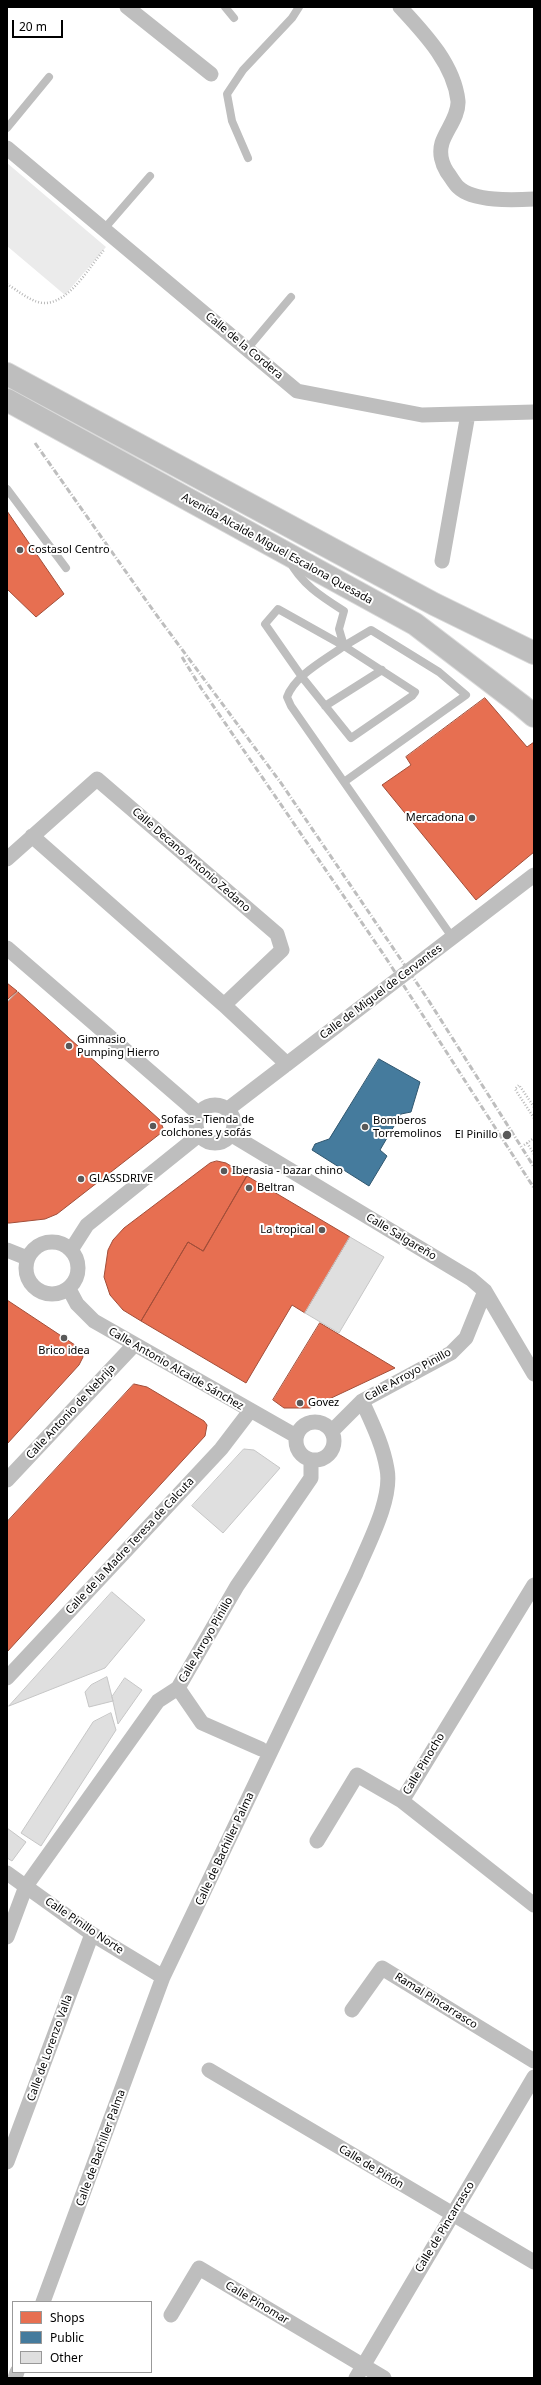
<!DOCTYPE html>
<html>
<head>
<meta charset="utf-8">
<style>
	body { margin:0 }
	#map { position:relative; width:541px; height:2385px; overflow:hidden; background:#fff; font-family:"Noto Sans",sans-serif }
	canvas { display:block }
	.frame { position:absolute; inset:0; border:8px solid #000; pointer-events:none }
	.legend { position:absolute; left:12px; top:2301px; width:140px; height:72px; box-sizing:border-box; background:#fff; border:1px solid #999; margin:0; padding:5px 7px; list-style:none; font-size:12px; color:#000 }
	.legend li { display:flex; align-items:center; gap:8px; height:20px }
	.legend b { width:20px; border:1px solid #999 }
	.scale { position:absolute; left:12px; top:20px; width:51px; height:18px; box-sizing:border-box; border:2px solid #000; border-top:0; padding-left:5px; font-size:12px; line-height:14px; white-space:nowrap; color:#000; -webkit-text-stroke:3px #fff; paint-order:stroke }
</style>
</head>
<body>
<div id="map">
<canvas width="541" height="2385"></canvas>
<div class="frame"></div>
<ul class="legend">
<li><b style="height:11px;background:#e76f51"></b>Shops</li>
<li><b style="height:11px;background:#457b9d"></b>Public</li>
<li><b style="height:11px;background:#dfdfdf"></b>Other</li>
</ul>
<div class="scale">20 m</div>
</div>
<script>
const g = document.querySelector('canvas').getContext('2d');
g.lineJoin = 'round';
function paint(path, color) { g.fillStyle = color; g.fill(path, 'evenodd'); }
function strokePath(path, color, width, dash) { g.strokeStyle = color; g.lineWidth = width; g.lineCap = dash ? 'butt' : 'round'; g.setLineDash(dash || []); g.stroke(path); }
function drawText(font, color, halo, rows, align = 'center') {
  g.font = font + ' "Noto Sans",sans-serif'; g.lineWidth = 4; g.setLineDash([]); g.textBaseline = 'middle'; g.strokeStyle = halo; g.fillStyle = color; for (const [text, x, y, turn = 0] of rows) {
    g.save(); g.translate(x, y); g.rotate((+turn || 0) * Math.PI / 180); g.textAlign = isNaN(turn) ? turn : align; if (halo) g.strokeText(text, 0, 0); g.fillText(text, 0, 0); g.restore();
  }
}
const green = new Path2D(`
	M 7,163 L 106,247 L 65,295 L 7,246 Z`);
const shops = new Path2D(`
	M 7,511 L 64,594 L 36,617 L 7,589 Z
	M 485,698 L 527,747 L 534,742 L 534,852 L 476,900 L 382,785 L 411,765 L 406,757 Z
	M 7,983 L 17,991 L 7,1000 Z
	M 18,992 L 160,1120 L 163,1128 L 161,1133 L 57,1214 L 45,1219 L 10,1223 L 7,1223 L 7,1003 Z
	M 217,1161 L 226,1163 L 247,1176 L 203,1251 L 188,1242 L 141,1321 L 123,1310 L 110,1295 L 104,1277 L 108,1250 L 113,1240 L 124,1228 L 210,1163 Z
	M 247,1176 L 350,1237 L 305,1313 L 292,1305 L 246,1383 L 141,1321 L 188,1242 L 203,1251 Z
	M 7,1300 L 81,1349 L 83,1357 L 79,1365 L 7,1444 Z
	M 320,1323 L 395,1368 L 310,1408 L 284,1408 L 273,1400 Z
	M 134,1384 L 147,1387 L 204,1421 L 207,1425 L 205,1436 L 7,1652 L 7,1522 Z`);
const public = new Path2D(`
	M 379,1059 L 420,1082 L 411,1112 L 401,1114 L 380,1150 L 387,1156 L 369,1186 L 312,1150 L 315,1144 L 329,1139 Z`);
const building = new Path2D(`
	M 350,1237 L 384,1257 L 339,1333 L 305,1313 Z
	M 244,1449 L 254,1450 L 280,1468 L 223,1533 L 192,1506 Z
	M 112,1592 L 145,1620 L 105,1668 L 9,1706 Z
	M 107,1677 L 113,1701 L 89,1707 L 85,1692 L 91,1685 Z
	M 125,1678 L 142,1690 L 118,1724 L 112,1697 Z
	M 111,1713 L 116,1730 L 41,1846 L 21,1833 L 93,1722 Z
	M 7,1828 L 26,1842 L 12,1861 L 7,1858 Z`);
const path = new Path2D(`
	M 7,284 C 17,290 33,304 46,303 C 71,301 89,267 104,250
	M 534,1107 L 519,1085 L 515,1089 L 534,1118
	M 527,1143 L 534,1154
	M 524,1145 L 534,1138`);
const service = new Path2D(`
	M 225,7 L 234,18
	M 7,128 L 49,77
	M 248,158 L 232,121 L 227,94 L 243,70 L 292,18 L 299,7
	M 104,229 L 150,176
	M 248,348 L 291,297
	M 7,489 L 66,568
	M 289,560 C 301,584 322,597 344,611 L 339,629 L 344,646 L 278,609 L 265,624 L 302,677 L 351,738 L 412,696 L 415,692 L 344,646 C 325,660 295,675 287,697 L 291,706 L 452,937
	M 344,646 L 371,630 L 439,672 L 466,695 L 344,782
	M 325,706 L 382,670`);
const minor = new Path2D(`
	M 127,7 L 211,74
	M 400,7 C 424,33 454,64 458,101 C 459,116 446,130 442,143 C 439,153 442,164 447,172 C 451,177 454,183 458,187 C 473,202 514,200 534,199
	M 7,148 L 297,391 L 422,415 L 534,412
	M 442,561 L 468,414
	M 32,836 L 224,1005 L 287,1064
	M 7,859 L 97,779 L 277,934 L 282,950 L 224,1005
	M 7,948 L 199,1114
	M196 1124a19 19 0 1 1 38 0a19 19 0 1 1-38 0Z
	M 228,1109 L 534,875
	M 232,1135 L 471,1279 L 485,1291 L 534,1374
	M26 1268a26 26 0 1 1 52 0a26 26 0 1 1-52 0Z
	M 7,1250 L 27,1258
	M 71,1250 L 87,1225 L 199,1135
	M 69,1289 L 77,1304 L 94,1321 L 296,1436
	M296 1441a19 19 0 1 1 38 0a19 19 0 1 1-38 0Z
	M 332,1431 L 362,1401 L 451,1353 L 466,1338 L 485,1291
	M 7,1480 L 134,1345
	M 7,1678 L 221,1449 L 250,1411
	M 178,1688 L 202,1723 L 261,1749
	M 402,1801 L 534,1585
	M 317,1841 L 357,1775 L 402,1801 L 534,1905
	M 7,1873 L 92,1934 L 163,1977
	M 7,1937 L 26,1886 L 158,1701 L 178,1688 L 237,1586 L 311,1478 L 311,1460
	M 352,2010 L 382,1968 L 534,2061
	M 209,2070 L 534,2262
	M 7,2162 L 92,1934
	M 43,2302 L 163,1977 L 356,1573 C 367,1546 393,1499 387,1469 C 383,1445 372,1423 362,1401
	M 171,2315 L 199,2268 L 384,2378
	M 15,2378 L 17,2372
	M 356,2378 L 534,2077`);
const primary = new Path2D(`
	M 7,374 L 434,604 L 534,653
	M 7,400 L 415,624 L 521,705 L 534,716`);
const rail = new Path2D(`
	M 35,443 L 155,613 L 281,783 L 427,998 L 534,1167
	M 182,657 L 201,688 L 384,955 L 534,1188`);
const markers = [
	[20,550,4,"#595959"],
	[472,818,4,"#595959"],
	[69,1046,4,"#595959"],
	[153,1126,4,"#595959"],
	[365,1127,4,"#595959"],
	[507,1135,5,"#595959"],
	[224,1171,4,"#595959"],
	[81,1179,4,"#595959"],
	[249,1188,4,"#595959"],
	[322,1230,4,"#595959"],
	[64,1338,4,"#595959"],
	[300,1403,4,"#595959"]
];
const streetNames = [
	["Calle de la Cordera",244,346,40],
	["Avenida Alcalde Miguel Escalona Quesada",277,549,29],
	["Calle Decano Antonio Zedano",191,860,41],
	["Calle de Miguel de Cervantes",381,992,-37],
	["Calle Salgareño",401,1237,31],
	["Calle Antonio Alcaide Sánchez",176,1369,30],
	["Calle Arroyo Pinillo",408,1375,-29],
	["Calle Antonio de Nebrija",71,1412,-47],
	["Calle de la Madre Teresa de Calcuta",130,1546,-47],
	["Calle Arroyo Pinillo",206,1640,-60],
	["Calle Pinocho",424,1764,-59],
	["Calle de Bachiller Palma",225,1849,-65],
	["Calle Pinillo Norte",84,1926,34],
	["Ramal Pincarrasco",436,2001,32],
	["Calle de Lorenzo Valla",50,2048,-70],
	["Calle de Bachiller Palma",101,2148,-70],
	["Calle de Piñón",371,2167,31],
	["Calle de Pincarrasco",445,2227,-59],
	["Calle Pinomar",257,2303,31]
];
const poiNames = [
	["Costasol Centro",28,550],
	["Mercadona",464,818,"right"],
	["Gimnasio",77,1040],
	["Pumping Hierro",77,1053],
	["Sofass - Tienda de",161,1120],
	["colchones y sofás",161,1133],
	["Bomberos",373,1121],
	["Torremolinos",373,1134],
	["El Pinillo",498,1135,"right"],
	["Iberasia - bazar chino",232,1171],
	["GLASSDRIVE",89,1179],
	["Beltran",257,1188],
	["La tropical",314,1230,"right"],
	["Brico idea",64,1351,"center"],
	["Govez",308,1403]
];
paint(green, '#ebebeb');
paint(shops, '#e76f51');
strokePath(shops, '#a24e39', 1);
paint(public, '#457b9d');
strokePath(public, '#30566e', 1);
paint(building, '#dfdfdf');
strokePath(building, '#c6c6c6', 1);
strokePath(primary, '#dbdbdb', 24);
strokePath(path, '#b9b9b9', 2.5, [1, 2]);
strokePath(service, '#bebebe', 8);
strokePath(minor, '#bebebe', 15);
strokePath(primary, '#bebebe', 22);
strokePath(rail, '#bebebe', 3, [6, 2, 1, 2]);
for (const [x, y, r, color] of markers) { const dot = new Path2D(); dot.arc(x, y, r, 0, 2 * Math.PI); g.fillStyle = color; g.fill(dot); strokePath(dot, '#fff', 1.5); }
drawText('11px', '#000', '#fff', streetNames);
drawText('11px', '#000', '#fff', poiNames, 'left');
</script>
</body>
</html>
